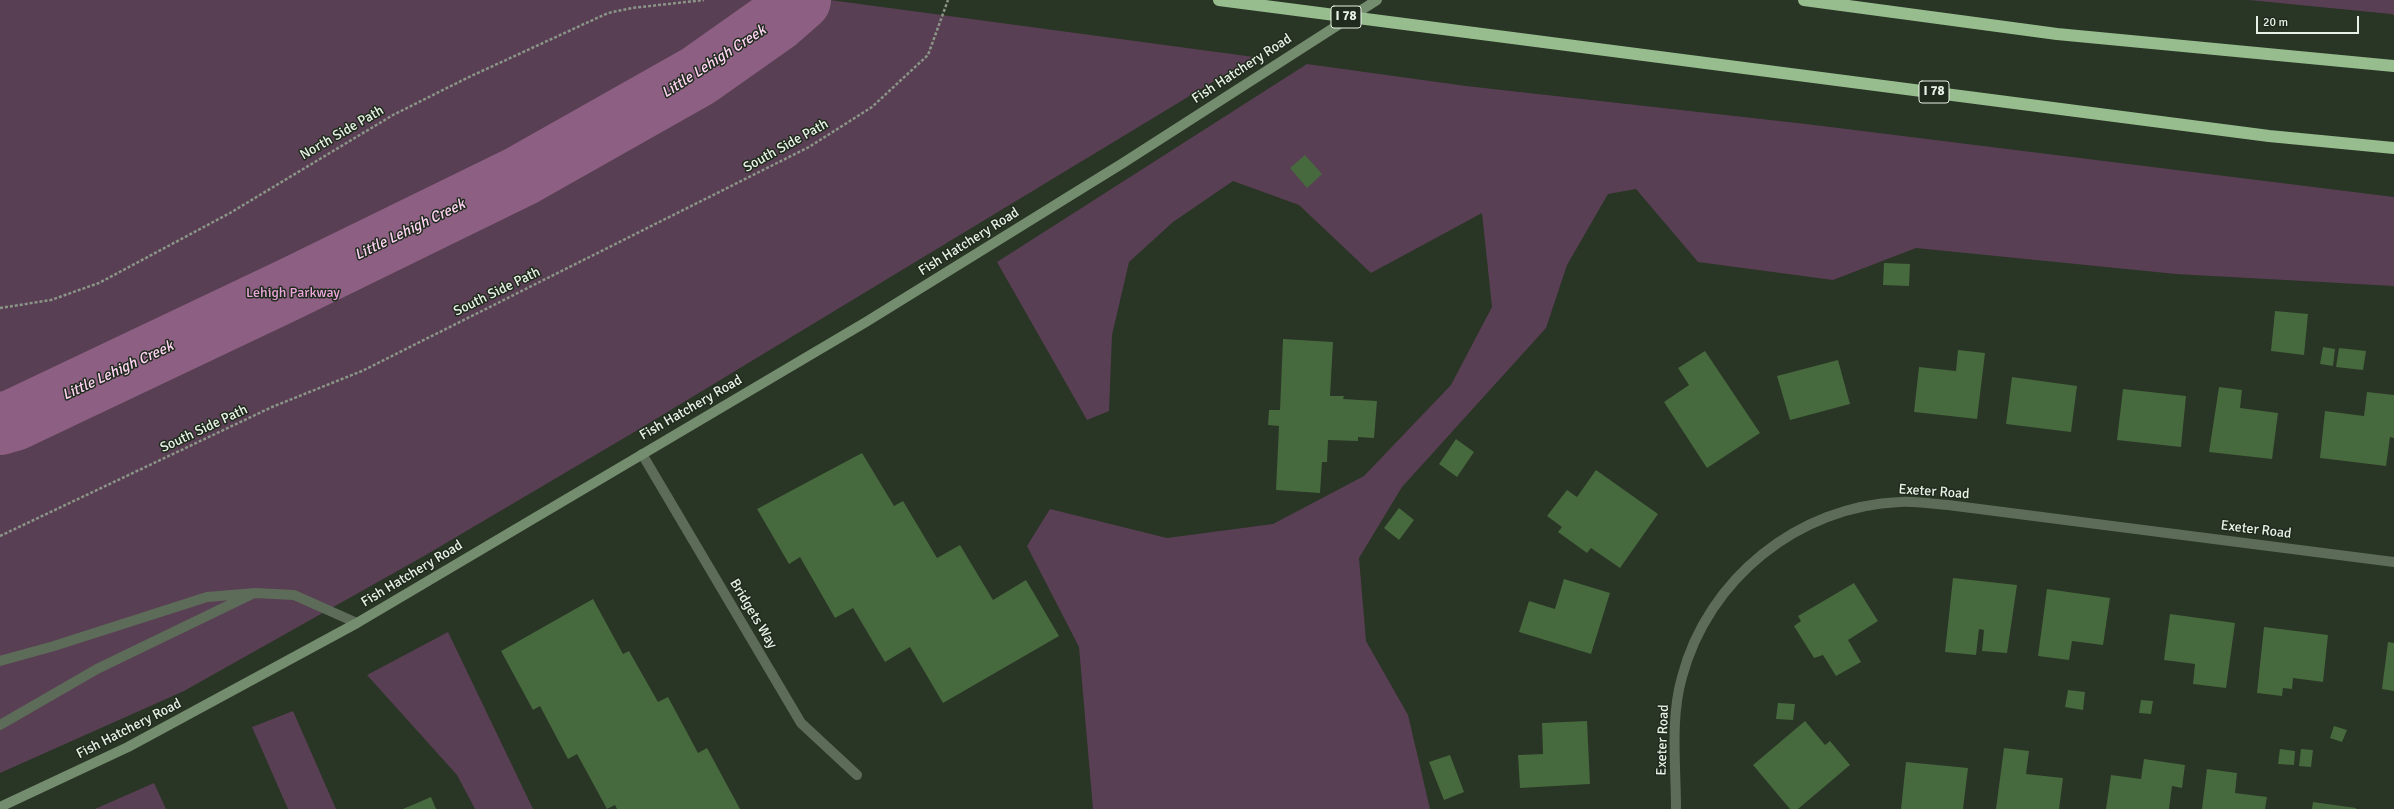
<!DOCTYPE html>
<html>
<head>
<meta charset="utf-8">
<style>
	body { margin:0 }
	#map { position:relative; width:2394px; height:809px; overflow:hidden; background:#293525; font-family:Signika,sans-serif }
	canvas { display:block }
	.scale { position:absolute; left:2256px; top:16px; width:103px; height:18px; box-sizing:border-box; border:2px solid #e8f1e6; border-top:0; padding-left:5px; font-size:12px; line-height:14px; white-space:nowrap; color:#e8f1e6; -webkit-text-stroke:3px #1f2b1c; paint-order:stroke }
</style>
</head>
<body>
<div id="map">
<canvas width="2394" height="809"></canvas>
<div class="scale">20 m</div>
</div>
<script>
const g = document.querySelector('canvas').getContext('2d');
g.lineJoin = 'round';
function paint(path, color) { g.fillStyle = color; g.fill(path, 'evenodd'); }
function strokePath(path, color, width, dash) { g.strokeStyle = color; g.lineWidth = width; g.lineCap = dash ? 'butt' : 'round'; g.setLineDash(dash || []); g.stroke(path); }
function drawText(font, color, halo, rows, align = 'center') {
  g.font = font + ' Signika,sans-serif'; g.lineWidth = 3; g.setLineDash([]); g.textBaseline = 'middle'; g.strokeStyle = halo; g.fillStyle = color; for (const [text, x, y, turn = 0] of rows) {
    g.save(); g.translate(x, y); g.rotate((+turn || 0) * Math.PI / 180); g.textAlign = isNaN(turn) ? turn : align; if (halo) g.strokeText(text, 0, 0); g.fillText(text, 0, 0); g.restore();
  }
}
const green = new Path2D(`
	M 0,0 L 830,0 L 1254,57 L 636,431 L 424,556 L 184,691 L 0,773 Z
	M 2249,0 L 2394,0 L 2394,15 L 2391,14 Z
	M 1307,64 L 1466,86 L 1806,124 L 2394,197 L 2394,286 L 2176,274 L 1916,248 L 1833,280 L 1698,262 L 1636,189 L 1608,194 L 1567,265 L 1546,328 L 1402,487 L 1359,558 L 1366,641 L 1408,715 L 1430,809 L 1093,809 L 1079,647 L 1027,546 L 1050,509 L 1167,538 L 1273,524 L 1364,476 L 1451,385 L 1492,307 L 1482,213 L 1371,273 L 1299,205 L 1233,181 L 1173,222 L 1129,262 L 1112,335 L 1109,411 L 1087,420 L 997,262 Z
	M 448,632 L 533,809 L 475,809 L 457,775 L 367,675 Z
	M 293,711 L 336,809 L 288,809 L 252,727 Z
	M 154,783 L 166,809 L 95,809 Z`);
const river = new Path2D(`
	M 0,424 L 14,420 L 290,289 L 521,176 L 698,76 L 776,21 L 800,0`);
const building = new Path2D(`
	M 1305,155 L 1322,174 L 1307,188 L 1290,168 Z
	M 1884,263 L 1910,264 L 1909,286 L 1883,285 Z
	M 2275,311 L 2308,314 L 2304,355 L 2271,351 Z
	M 1283,339 L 1333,342 L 1330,396 L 1344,396 L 1343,399 L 1377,401 L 1374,438 L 1358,437 L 1358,441 L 1328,440 L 1327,462 L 1322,462 L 1320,493 L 1276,490 L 1279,426 L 1268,425 L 1269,410 L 1280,410 Z
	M 2323,347 L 2335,349 L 2333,366 L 2320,364 Z
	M 2339,348 L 2366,351 L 2363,370 L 2336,367 Z
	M 1958,350 L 1985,353 L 1977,419 L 1914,412 L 1919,367 L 1956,371 Z
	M 1705,351 L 1760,433 L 1707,468 L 1664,402 L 1689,385 L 1678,368 Z
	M 1838,360 L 1850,404 L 1790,420 L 1777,376 Z
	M 2012,377 L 2077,386 L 2071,432 L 2006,424 Z
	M 2219,387 L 2242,390 L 2240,408 L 2278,413 L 2272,459 L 2209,452 Z
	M 2123,389 L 2186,396 L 2181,447 L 2117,440 Z
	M 2367,392 L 2394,395 L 2394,438 L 2390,437 L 2386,466 L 2320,458 L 2325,411 L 2364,416 Z
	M 1456,439 L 1474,452 L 1457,477 L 1439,464 Z
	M 862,453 L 894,506 L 903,501 L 937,558 L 960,545 L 993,600 L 1026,580 L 1059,636 L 943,703 L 910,647 L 885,662 L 853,608 L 835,618 L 800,557 L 789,564 L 757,509 Z
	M 1596,470 L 1658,514 L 1620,568 L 1591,548 L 1587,553 L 1558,532 L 1562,527 L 1547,516 L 1567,490 L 1577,497 Z
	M 1399,508 L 1414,520 L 1399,540 L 1384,528 Z
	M 1953,578 L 2017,585 L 2007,653 L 1982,651 L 1984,630 L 1979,629 L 1976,655 L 1945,652 Z
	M 1564,579 L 1610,593 L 1591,654 L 1519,632 L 1529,601 L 1555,609 Z
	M 1854,583 L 1878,621 L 1848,640 L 1861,662 L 1836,676 L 1823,655 L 1814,658 L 1794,626 L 1801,621 L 1798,616 Z
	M 2047,589 L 2110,598 L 2103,645 L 2072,641 L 2069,660 L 2038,656 Z
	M 593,599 L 623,654 L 629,651 L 658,702 L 668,697 L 698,753 L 707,748 L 740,809 L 617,809 L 615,805 L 607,809 L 577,754 L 568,759 L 540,706 L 533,710 L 501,651 Z
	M 2170,614 L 2235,623 L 2226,688 L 2193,684 L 2195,664 L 2164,660 Z
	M 2264,627 L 2328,635 L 2323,682 L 2293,678 L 2292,689 L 2283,688 L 2282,696 L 2257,693 Z
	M 2388,642 L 2394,643 L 2394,691 L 2382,689 Z
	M 2068,690 L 2085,692 L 2083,710 L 2065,707 Z
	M 2141,700 L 2153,701 L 2151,714 L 2139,713 Z
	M 1778,703 L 1795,704 L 1793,720 L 1776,719 Z
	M 1587,721 L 1590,784 L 1520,788 L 1518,755 L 1543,754 L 1542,723 Z
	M 1805,721 L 1825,745 L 1830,741 L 1850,765 L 1798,809 L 1790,809 L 1753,765 Z
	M 2334,726 L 2347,730 L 2342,742 L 2330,738 Z
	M 2004,748 L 2029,751 L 2026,774 L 2063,778 L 2059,809 L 1996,809 Z
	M 2280,749 L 2295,751 L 2294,765 L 2278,764 Z
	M 2301,749 L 2313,750 L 2311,767 L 2299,766 Z
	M 1450,755 L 1464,792 L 1444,800 L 1429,762 Z
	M 2144,759 L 2185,765 L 2182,788 L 2172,786 L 2169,809 L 2106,809 L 2111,775 L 2141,779 Z
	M 1906,762 L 1968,768 L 1963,809 L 1901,809 Z
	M 2207,769 L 2237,773 L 2235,793 L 2267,797 L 2265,809 L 2202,809 Z
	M 431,797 L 436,809 L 403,809 Z
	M 2313,802 L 2356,808 L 2356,809 L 2312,809 Z`);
const path = new Path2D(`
	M 0,308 L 51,300 L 99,283 L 230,213 L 393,115 L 469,77 L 608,13 L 632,8 L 704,0
	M 0,536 L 272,407 L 362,371 L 809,147 L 872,107 L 928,55 L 948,0`);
const lane = new Path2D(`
	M 0,661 L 54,646 L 207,597 L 256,593 L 294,595 L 357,623
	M 0,725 L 97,669 L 250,595`);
const street = new Path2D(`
	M 642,454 L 801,723 L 857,775
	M 1676,809 C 1676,765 1670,719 1682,677 C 1708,579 1798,506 1900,502 C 1915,501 1932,504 1948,505 L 2394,562`);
const secondary = new Path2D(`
	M 0,807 L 128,747 L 357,623 L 866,322 L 1123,163 L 1377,0`);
const highway = new Path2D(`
	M 1804,0 L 2057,34 L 2394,66
	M 1474,33 L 2269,136 L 2394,148`);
const highwayBridge = new Path2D(`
	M 1219,0 L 1474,33`);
const shields = [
	[1346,17,30],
	[1934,92,30]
];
const shieldNames = [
	["I 78",1346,17],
	["I 78",1934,92]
];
const streetNames = [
	["Fish Hatchery Road",1242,69,-33],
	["North Side Path",342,133,-30],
	["South Side Path",786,146,-29],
	["Fish Hatchery Road",969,242,-32],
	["South Side Path",497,292,-26],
	["Fish Hatchery Road",691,408,-30],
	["South Side Path",204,429,-25],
	["Exeter Road",1934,492,4],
	["Exeter Road",2256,530,7],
	["Fish Hatchery Road",412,574,-31],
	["Bridgets Way",753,614,59],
	["Fish Hatchery Road",129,729,-27],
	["Exeter Road",1663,740,-88]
];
const parkNames = [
	["Lehigh Parkway",293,293]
];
const waterNames = [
	["Little Lehigh Creek",714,62,-33],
	["Little Lehigh Creek",410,230,-26],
	["Little Lehigh Creek",118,371,-25]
];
paint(green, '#593f53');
strokePath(river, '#8d6083', 62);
paint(building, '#47693e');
strokePath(path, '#8a9587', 2.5, [3, 2]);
strokePath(lane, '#5d6c59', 10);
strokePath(street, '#5d6c59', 10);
strokePath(secondary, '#758d6f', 10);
strokePath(highway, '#97bd8e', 12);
strokePath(highwayBridge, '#97bd8e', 12);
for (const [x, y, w] of shields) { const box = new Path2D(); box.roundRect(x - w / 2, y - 11, w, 22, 3); g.fillStyle = '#1f2b1c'; g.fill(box); strokePath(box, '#e8f1e6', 1); }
drawText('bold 13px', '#e8f1e6', null, shieldNames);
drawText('14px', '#e8f1e6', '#1f2b1c', streetNames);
drawText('14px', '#eca6dc', '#1f2b1c', parkNames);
drawText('italic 15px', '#ffd3f4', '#1f2b1c', waterNames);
</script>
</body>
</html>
